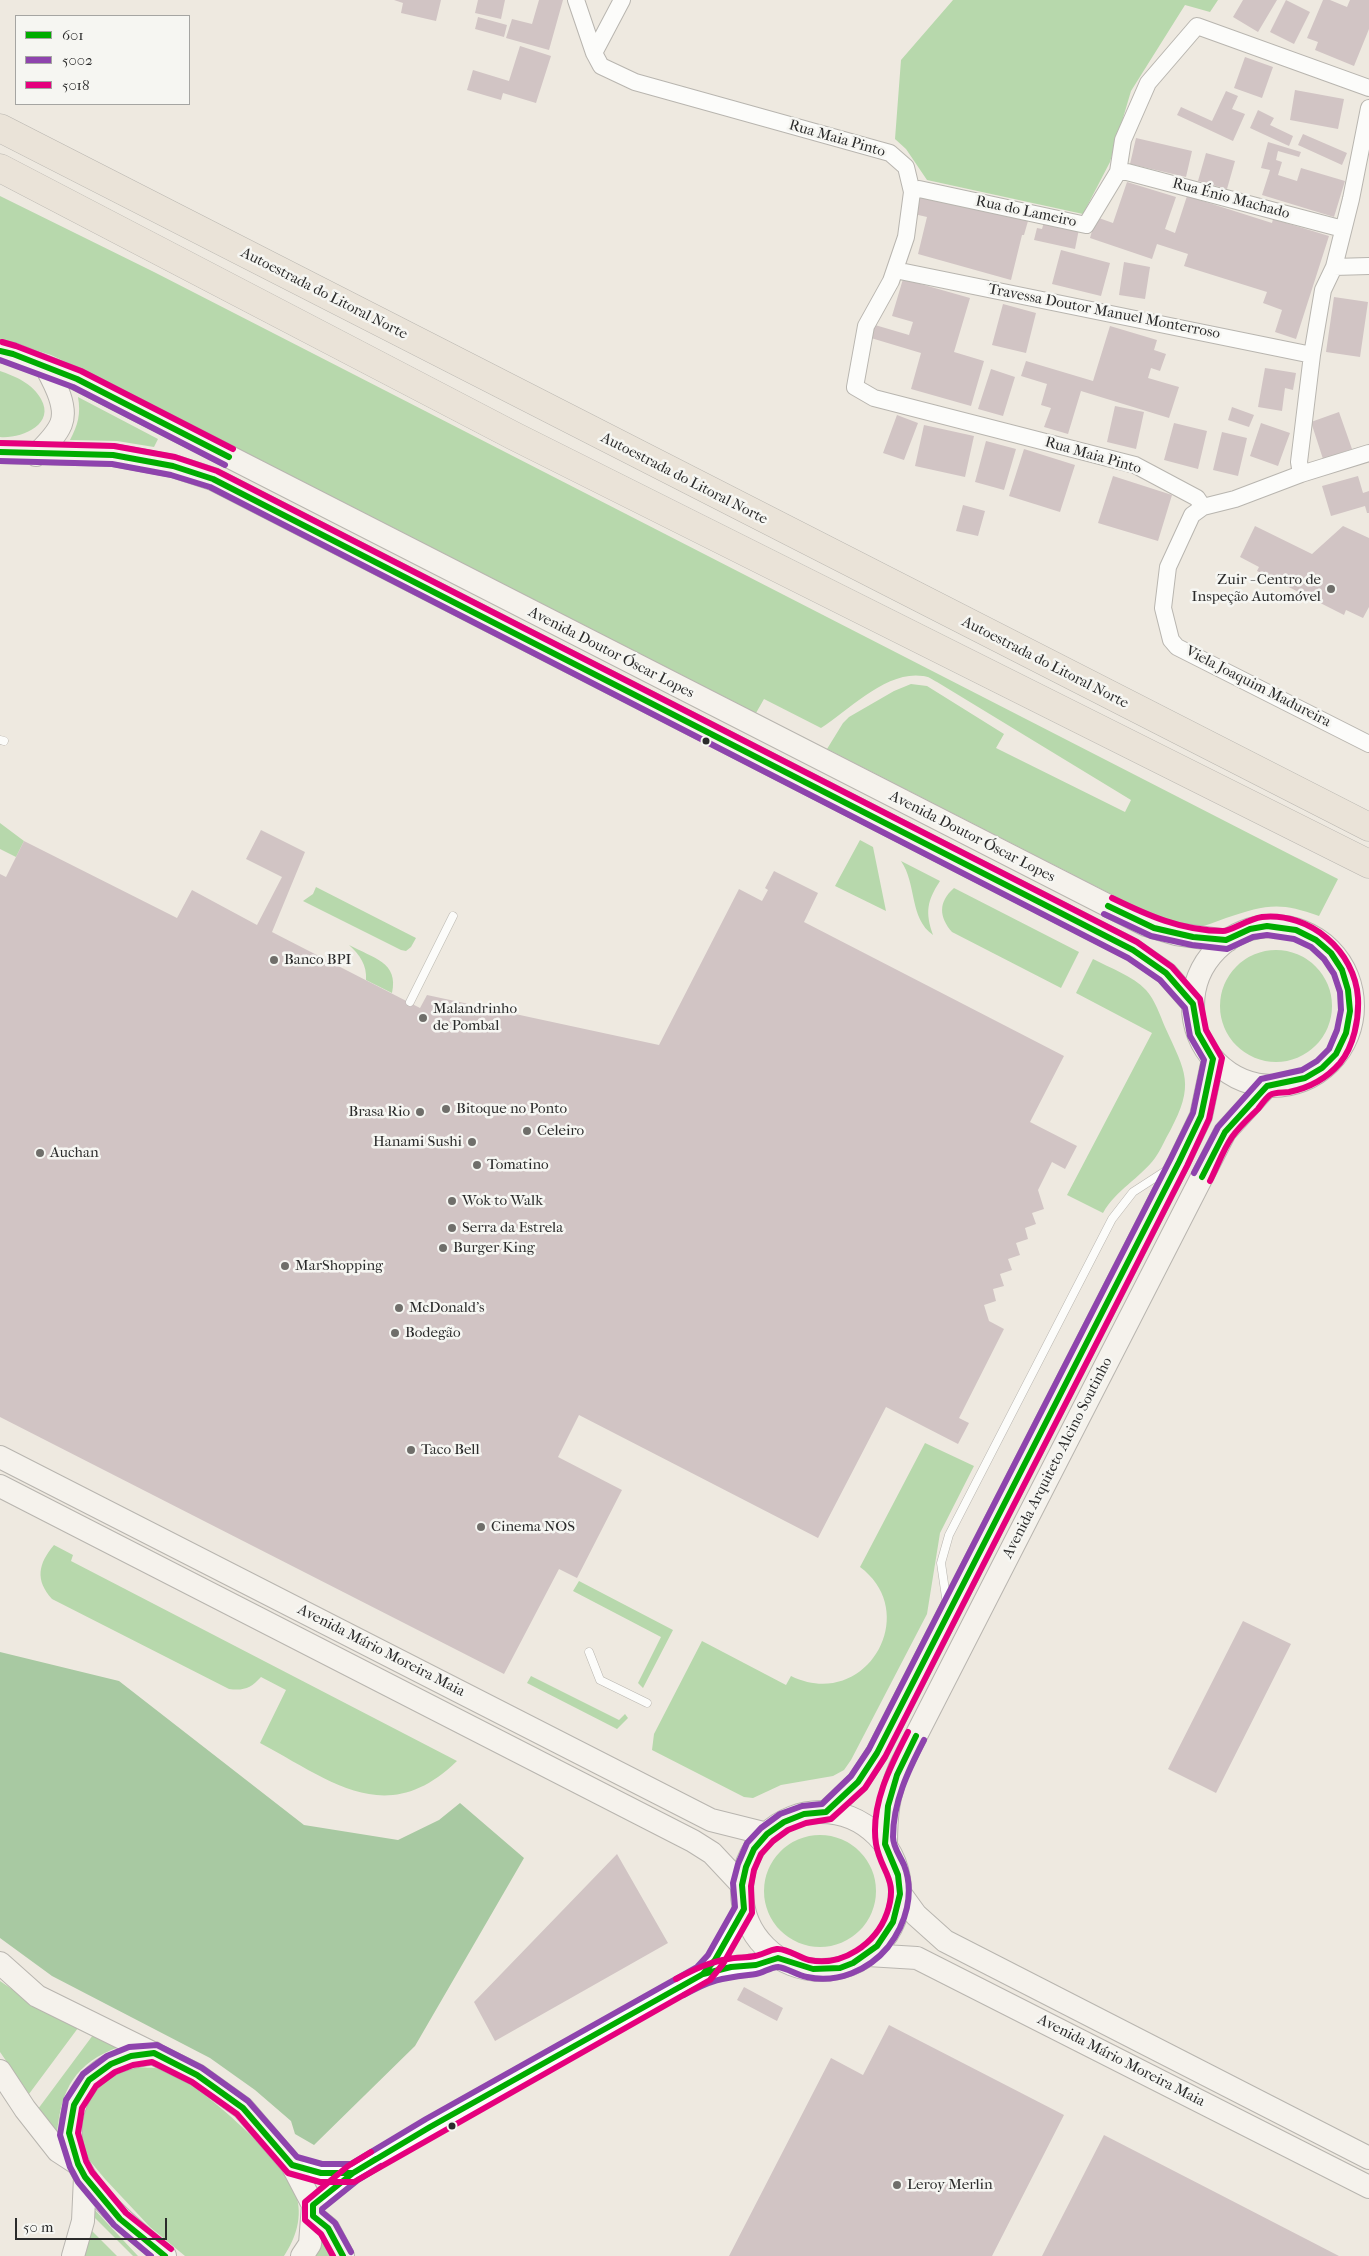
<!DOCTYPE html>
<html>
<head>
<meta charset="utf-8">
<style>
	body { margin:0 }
	#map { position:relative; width:1369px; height:2256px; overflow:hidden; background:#eee9e0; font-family:"IM FELL French Canon",serif }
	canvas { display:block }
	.legend { position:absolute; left:15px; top:15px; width:175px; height:90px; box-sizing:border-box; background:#f6f6f2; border:1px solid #a5a5a2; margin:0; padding:6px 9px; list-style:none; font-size:15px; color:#2b2b2b }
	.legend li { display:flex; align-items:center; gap:10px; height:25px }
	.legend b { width:25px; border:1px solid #a5a5a2 }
	.scale { position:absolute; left:15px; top:2218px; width:152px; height:22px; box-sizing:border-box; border:2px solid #2b2b2b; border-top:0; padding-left:6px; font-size:15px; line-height:18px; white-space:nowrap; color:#2b2b2b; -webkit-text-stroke:4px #f6f6f2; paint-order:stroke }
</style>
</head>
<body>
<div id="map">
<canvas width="1369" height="2256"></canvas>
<ul class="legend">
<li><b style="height:6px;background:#00ac00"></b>601</li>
<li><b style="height:6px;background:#8e44ad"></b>5002</li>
<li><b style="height:6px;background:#e5007d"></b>5018</li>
</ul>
<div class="scale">50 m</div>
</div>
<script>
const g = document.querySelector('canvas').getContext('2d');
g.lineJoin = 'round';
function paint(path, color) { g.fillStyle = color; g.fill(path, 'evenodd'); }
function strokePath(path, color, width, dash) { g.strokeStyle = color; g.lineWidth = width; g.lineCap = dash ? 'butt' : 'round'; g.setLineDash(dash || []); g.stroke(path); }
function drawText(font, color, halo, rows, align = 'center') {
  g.font = font + ' "IM FELL French Canon",serif'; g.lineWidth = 5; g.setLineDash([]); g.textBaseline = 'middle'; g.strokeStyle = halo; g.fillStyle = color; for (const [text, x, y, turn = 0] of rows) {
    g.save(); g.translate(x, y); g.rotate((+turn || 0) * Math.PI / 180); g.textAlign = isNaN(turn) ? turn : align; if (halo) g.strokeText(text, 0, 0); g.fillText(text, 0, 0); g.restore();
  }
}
const green = new Path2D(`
	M 953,0 L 1218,0 L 1210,12 L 1185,5 L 1131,91 L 1110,162 L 1083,214 L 927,180 L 906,149 L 895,139 L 901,60 Z
	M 0,196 L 154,272 L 1338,879 L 1319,916 C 1279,901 1265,905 1226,918 C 1215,922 1205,927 1193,927 C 1182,927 1170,921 1160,919 L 827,749 L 843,723 L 849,717 L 894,691 L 911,684 L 927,686 L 1004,734 L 996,748 L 1125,812 L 1131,800 L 937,682 C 933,680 928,676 923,676 C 887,670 849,710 821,728 L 764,699 L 756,713 L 102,379 L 51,355 L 0,339 Z
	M 0,371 C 15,376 33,384 41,399 C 56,425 20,439 0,437 Z
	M 78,397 L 158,439 L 154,447 L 117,441 L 70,440 C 78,425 81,414 78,397 Z
	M 0,823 L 24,841 L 16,857 L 0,849 Z
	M 860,840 L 873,847 L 886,911 L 835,886 Z
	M 901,861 L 940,881 C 927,901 925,912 933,935 C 909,918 917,884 901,861 Z
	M 316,887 L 416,938 L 411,947 L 406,951 L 401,950 L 303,901 L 313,894 Z
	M 954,888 L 1079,952 L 1061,988 L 952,932 C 939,917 938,902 954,888 Z
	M 349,945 C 373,958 399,962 392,993 L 366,980 C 367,965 360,955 349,945 Z
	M1220 1006a56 56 0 1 1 112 0a56 56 0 1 1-112 0Z
	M 1093,959 C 1110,968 1133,976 1146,990 C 1155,1000 1160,1015 1165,1027 C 1186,1073 1195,1084 1170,1131 C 1165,1139 1161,1150 1155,1158 C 1140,1178 1116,1190 1103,1213 L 1067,1195 L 1152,1033 L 1076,993 Z
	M 925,1443 L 974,1466 L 940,1533 L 927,1614 L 851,1760 L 844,1770 L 833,1776 L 781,1785 L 753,1798 L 744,1797 L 652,1750 L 654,1734 L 702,1641 L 786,1685 L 791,1676 C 865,1712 923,1614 860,1567 Z
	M 54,1545 L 73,1555 L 71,1561 L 457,1761 C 386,1830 330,1780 260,1743 L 286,1690 L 261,1677 C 251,1688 244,1691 229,1689 L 52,1599 C 35,1580 38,1564 54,1545 Z
	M 579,1581 L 673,1630 L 643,1688 L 638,1683 L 661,1637 L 573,1591 Z
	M 531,1676 L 619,1720 L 625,1714 L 628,1718 L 617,1729 L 527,1683 Z
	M764 1891a56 56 0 1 1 112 0a56 56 0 1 1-112 0Z
	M 0,1981 L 47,2013 L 78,2028 L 29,2094 L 0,2052 Z
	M 93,2035 L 119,2047 C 75,2063 61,2089 57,2134 L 38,2109 Z
	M 134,2067 C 143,2068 153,2067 161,2069 C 195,2079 286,2160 296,2195 C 303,2216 296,2238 284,2256 L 185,2256 L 150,2227 L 105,2179 L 85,2155 L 79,2135 L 83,2110 L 93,2089 L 109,2075 Z
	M 92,2207 L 138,2256 L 133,2256 L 91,2214 Z
	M 90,2229 L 117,2256 L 80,2256 Z
	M 319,2235 L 331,2256 L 313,2256 Z`);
const forest = new Path2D(`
	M 0,1652 L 119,1681 L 304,1825 L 398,1840 L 439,1820 L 460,1803 L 524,1858 L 415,2046 L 314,2145 L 295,2134 L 291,2121 L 255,2090 L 210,2058 L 52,1976 L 0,1938 Z`);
const building = new Path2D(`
	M 394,0 L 441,0 L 436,21 L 401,13 L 403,3 Z
	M 478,0 L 505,0 L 501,19 L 475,13 Z
	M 539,0 L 563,0 L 549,50 L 506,38 L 512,19 L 532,24 Z
	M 1243,0 L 1277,0 L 1258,32 L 1233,17 Z
	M 1286,0 L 1310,12 L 1294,44 L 1270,32 Z
	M 1323,0 L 1330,0 L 1347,7 L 1350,0 L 1369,0 L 1369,29 L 1354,66 L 1315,50 L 1318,42 L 1307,38 Z
	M 478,17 L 507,25 L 504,37 L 475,29 Z
	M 520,46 L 551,56 L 536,103 L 503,93 L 501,100 L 467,90 L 473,70 L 509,81 Z
	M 1245,57 L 1273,67 L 1262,98 L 1234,88 Z
	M 1295,90 L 1344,99 L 1338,129 L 1290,120 Z
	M 1226,91 L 1238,96 L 1232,109 L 1245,114 L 1233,141 L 1177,115 L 1181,107 L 1212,121 Z
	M 1258,110 L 1274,118 L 1270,125 L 1293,136 L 1289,146 L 1250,128 Z
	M 1303,134 L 1347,153 L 1342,165 L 1298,145 Z
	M 1136,138 L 1192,151 L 1186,177 L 1130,164 Z
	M 1268,142 L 1301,152 L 1299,157 L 1278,151 L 1276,160 L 1282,162 L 1278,175 L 1297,181 L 1301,168 L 1345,181 L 1334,217 L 1262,195 L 1270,170 L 1261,168 Z
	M 1206,153 L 1235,161 L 1227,189 L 1198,181 Z
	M 1127,182 L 1176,197 L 1165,229 L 1175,233 L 1187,196 L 1272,223 L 1273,219 L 1329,236 L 1296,339 L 1275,332 L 1282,310 L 1263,303 L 1267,292 L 1184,266 L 1188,254 L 1157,244 L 1152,259 L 1090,238 L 1096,217 L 1113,223 Z
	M 919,194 L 1028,221 L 1024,235 L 1022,235 L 1011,280 L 918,254 L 927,217 L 914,214 Z
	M 1044,222 L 1079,229 L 1075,249 L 1034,240 L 1037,228 L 1042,229 Z
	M 1061,250 L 1110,263 L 1101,296 L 1052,284 Z
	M 1124,262 L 1150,267 L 1145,299 L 1119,295 Z
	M 903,279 L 970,298 L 954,352 L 984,361 L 971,406 L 911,389 L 921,353 L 871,338 L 875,325 L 909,335 L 913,322 L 892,316 Z
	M 1334,297 L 1368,302 L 1360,357 L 1326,352 Z
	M 1003,304 L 1036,313 L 1026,353 L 992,345 Z
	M 1110,326 L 1157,340 L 1154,350 L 1166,354 L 1160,371 L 1151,368 L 1148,378 L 1179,387 L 1169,418 L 1081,391 L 1068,434 L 1044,427 L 1051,408 L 1041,405 L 1047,384 L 1021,376 L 1026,361 L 1093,381 Z
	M 1265,368 L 1296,373 L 1293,390 L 1285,388 L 1282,411 L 1258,407 Z
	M 991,369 L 1015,377 L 1003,416 L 978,409 Z
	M 1115,406 L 1144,412 L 1136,449 L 1107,442 Z
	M 1232,407 L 1254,415 L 1249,427 L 1228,420 Z
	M 1339,412 L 1352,449 L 1323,459 L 1311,422 Z
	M 897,415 L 918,423 L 904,460 L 883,453 Z
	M 1174,423 L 1207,431 L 1198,469 L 1164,460 Z
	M 1261,423 L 1290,433 L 1278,466 L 1250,456 Z
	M 924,425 L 974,436 L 965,477 L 915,466 Z
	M 1222,432 L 1247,438 L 1238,476 L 1213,470 Z
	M 986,441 L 1016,449 L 1004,490 L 975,482 Z
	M 1024,449 L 1075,465 L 1060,512 L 1009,496 Z
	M 1113,476 L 1172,495 L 1158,541 L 1098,523 Z
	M 1358,476 L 1363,493 L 1369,491 L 1369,513 L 1367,513 L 1365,506 L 1331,516 L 1322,486 Z
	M 963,505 L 985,511 L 978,536 L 956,531 Z
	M 1255,526 L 1312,554 L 1343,526 L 1369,538 L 1369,607 L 1363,618 L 1346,610 L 1344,615 L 1257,571 L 1259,567 L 1240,557 Z
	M 261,830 L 305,852 L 272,932 L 420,1008 L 427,995 L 659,1045 L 739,889 L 762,901 L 768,890 L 765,888 L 774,871 L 818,893 L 804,922 L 1064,1056 L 1030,1122 L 1077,1146 L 1065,1169 L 1052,1162 L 1038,1190 L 1044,1209 L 1032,1213 L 1036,1224 L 1025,1228 L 1028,1239 L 1016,1243 L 1020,1255 L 1008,1259 L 1012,1270 L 1000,1274 L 1004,1286 L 993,1289 L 996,1301 L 984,1305 L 989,1321 L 1004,1329 L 959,1418 L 969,1423 L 958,1444 L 886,1407 L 818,1538 L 579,1415 L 558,1457 L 622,1490 L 577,1578 L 559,1569 L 504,1674 L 0,1417 L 0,874 L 6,877 L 24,841 L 177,918 L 192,890 L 257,925 L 282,877 L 246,859 Z
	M 1243,1621 L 1291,1644 L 1216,1793 L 1168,1769 Z
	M 617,1854 L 668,1943 L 495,2041 L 474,2002 Z
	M 744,1987 L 783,2008 L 777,2021 L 737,2000 Z
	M 889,2025 L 1064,2115 L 992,2256 L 729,2256 L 831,2058 L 863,2075 Z
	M 1104,2135 L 1213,2191 L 1339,2256 L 1042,2256 Z`);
const service = new Path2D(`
	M 0,740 L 4,741
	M 410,1002 L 453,916
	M 947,1604 L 941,1563 L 949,1535 L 1112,1219 L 1133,1192 L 1167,1170
	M 589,1652 L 600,1680 L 647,1703`);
const minor = new Path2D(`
	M 576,0 L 594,53 L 601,66 L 635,82 L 890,153 L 906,167 L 912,192 L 906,237 L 891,281 L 866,326 L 855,387 L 874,398 L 1135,465 L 1197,498 L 1203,507
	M 594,53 L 622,0
	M 1118,172 L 1127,172 L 1343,229
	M 912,192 L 919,189 L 1086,225 L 1118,172 L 1123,140 L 1148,83 L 1197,26 L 1369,88
	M 1334,267 L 1369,266
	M 895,270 L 1312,355
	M 1369,453 L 1301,474 L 1235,499 L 1203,507 L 1192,515 L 1168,567 L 1163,608 L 1171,640 L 1177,647 L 1369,744
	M 1301,474 L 1299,462 L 1312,355 L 1323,290 L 1334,267 L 1351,199 L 1369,108`);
const tertiary = new Path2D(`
	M 703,1974 L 715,1960 L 744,1909
	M 292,2165 L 321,2173 L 353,2173
	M 313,2205 L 353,2173 L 379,2157 L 703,1974 C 729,1967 753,1966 778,1958`);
const secondary = new Path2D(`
	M 0,351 L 13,354 L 77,379 L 1146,925 L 1176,934 L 1227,941
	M 0,452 L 113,455 L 173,466 L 213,479 L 1133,950 L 1166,973 L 1193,1004
	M 36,455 C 45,446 56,436 61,424 C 68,407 54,382 46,367
	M1193 1006a80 80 0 1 1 160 0a80 80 0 1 1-160 0Z
	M 0,1457 L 711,1820 L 767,1834
	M 0,1486 L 693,1841 L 712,1853 L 742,1885
	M 826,1812 L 858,1782 L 877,1753 L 1179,1162 L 1201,1116 L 1213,1059
	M742 1891a79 79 0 1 1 158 0a79 79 0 1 1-158 0Z
	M 886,1846 C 886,1815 888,1795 900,1767 L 1225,1132 L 1267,1086
	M 900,1893 L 916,1915 L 945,1941 L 1369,2158
	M 868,1955 L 917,1958 L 1369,2187
	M 0,1963 L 37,1996 L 197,2075 L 243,2108 L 292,2165 L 313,2205 L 310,2244 L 302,2256
	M 154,2053 C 124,2057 97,2065 81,2093 C 42,2160 119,2218 165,2256
	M 0,2071 L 25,2109 L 58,2151 L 78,2164
	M 313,2216 L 328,2228 L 343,2256
	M 73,2256 L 83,2221 L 85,2177`);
const motorway = new Path2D(`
	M 0,128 L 1369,827
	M 0,168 L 514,436 L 1369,864`);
const bus1 = new Path2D(`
	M 0,351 L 13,354 L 77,379 L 229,457
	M 0,452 L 113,455 L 173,466 L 213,479 L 1133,950 L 1166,973 L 1193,1004 L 1198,1033 L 1213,1059 L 1201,1116 L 1179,1162 L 877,1753 L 858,1782 L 826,1812 L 804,1814 L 784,1822 L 767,1834 L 754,1849 L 746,1867 L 742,1885 L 744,1909 L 715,1960 L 703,1974 L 430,2127 L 353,2173 L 321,2173 L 292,2165 L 243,2108 L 197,2075 L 154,2053 L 131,2056 L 111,2064 L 89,2080 L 74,2105 L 69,2133 L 78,2164 L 85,2177 L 120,2219 L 165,2256
	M 1108,906 L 1154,928 L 1193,937 L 1226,940 L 1250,929 L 1267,926 L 1296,930 L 1316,940 L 1331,953 L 1342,970 L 1348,990 L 1350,1011 L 1346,1033 L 1336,1054 L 1322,1068 L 1305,1078 L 1267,1086 L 1225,1132 L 1202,1177
	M 680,1987 L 703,1974 L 731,1967 L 756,1965 L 778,1958 L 813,1969 L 840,1968 L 853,1963 L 877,1946 L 893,1922 L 900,1894 L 898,1875 L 885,1844 L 888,1806 L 897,1775 L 916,1736
	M 343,2256 L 328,2228 L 313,2216 L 313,2205 L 353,2173 L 376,2159`);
const bus2 = new Path2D(`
	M 0,360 L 73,387 L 225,465
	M 0,461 L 112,464 L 171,475 L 210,487 L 1128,958 L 1160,980 L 1185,1008 L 1190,1036 L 1204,1060 L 1193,1113 L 1171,1158 L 869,1749 L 851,1776 L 822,1804 L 802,1806 L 780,1814 L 761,1828 L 747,1843 L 738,1864 L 733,1883 L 735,1907 L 708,1955 L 697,1967 L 426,2119 L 351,2164 L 322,2164 L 297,2157 L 248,2101 L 202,2068 L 157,2045 L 129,2047 L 107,2056 L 83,2074 L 66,2100 L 60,2135 L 70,2167 L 78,2182 L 114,2225 L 151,2256
	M 1104,914 L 1151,936 L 1192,945 L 1227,949 L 1253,937 L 1267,935 L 1294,939 L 1311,947 L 1324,959 L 1334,974 L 1340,992 L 1341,1010 L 1337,1030 L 1329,1049 L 1317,1061 L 1302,1070 L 1261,1079 L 1218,1127 L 1194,1173
	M 684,1995 C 714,1978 724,1978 756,1974 C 763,1973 771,1967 778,1967 C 787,1968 797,1975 807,1977 C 837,1984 869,1970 888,1947 C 906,1924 915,1893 904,1865 C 900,1856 893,1847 893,1837 C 893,1802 908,1771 924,1740
	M 351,2252 L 335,2223 L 322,2212 L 322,2209 L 358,2180 L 381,2166`);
const bus3 = new Path2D(`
	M 2,342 L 16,346 L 81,371 L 233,449
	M 0,443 L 114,446 L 175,457 L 217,471 L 1137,942 L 1172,967 L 1200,999 L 1206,1030 L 1222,1058 L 1209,1119 L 1187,1166 L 885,1757 L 865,1788 L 831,1819 L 806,1823 L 788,1830 L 773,1841 L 761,1854 L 754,1870 L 751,1886 L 752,1913 L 723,1964 L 710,1980 L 354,2182 L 320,2182 L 288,2173 L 237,2114 L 192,2082 L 152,2062 L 133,2065 L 115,2072 L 96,2086 L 82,2108 L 78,2133 L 86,2161 L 92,2172 L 126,2213 L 171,2249
	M 1112,898 C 1147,915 1182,931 1223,931 C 1231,931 1248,919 1262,917 C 1310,912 1355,951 1358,998 C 1359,1019 1354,1046 1340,1063 C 1327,1078 1309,1088 1289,1092 C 1283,1093 1275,1092 1270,1095 C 1266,1098 1261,1105 1258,1109 C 1249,1118 1239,1127 1232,1137 C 1223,1150 1217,1167 1210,1181
	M 676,1979 C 693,1970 709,1962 728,1959 C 737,1957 746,1958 755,1956 C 762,1955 769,1950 777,1949 C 786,1948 800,1958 809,1960 C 842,1967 876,1944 887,1913 C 899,1878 881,1873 876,1844 C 870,1805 891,1765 908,1732
	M 333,2256 L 321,2234 L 305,2220 L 305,2202 L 348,2166 L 371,2152`);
const markers = [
	[1331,589,5,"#6f6e6a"],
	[706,741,4.5,"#2b2b2b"],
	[274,960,5,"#6f6e6a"],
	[423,1018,5,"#6f6e6a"],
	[446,1109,5,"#6f6e6a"],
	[420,1112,5,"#6f6e6a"],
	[527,1131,5,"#6f6e6a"],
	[472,1142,5,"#6f6e6a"],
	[40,1153,5,"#6f6e6a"],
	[477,1165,5,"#6f6e6a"],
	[452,1201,5,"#6f6e6a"],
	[452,1228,5,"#6f6e6a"],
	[443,1248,5,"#6f6e6a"],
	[285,1266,5,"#6f6e6a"],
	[399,1308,5,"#6f6e6a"],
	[395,1333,5,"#6f6e6a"],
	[411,1450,5,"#6f6e6a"],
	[481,1527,5,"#6f6e6a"],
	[452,2126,4.5,"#2b2b2b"],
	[897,2185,5,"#6f6e6a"]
];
const streetNames = [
	["Rua Maia Pinto",837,139,16],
	["Rua Énio Machado",1231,199,15],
	["Rua do Lameiro",1026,212,12],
	["Autoestrada do Litoral Norte",324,294,27],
	["Travessa Doutor Manuel Monterroso",1104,312,11],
	["Rua Maia Pinto",1093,456,16],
	["Autoestrada do Litoral Norte",684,479,27],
	["Avenida Doutor Óscar Lopes",611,653,27],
	["Autoestrada do Litoral Norte",1045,663,27],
	["Viela Joaquim Madureira",1258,687,27],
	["Avenida Doutor Óscar Lopes",972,837,27],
	["Avenida Arquiteto Alcino Soutinho",1058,1458,-63],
	["Avenida Mário Moreira Maia",381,1651,27],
	["Avenida Mário Moreira Maia",1121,2061,27]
];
const poiNames = [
	["Zuir - Centro de",1321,580,"right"],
	["Inspeção Automóvel",1321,597,"right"],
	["Banco BPI",284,960],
	["Malandrinho",433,1009],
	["de Pombal",433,1026],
	["Bitoque no Ponto",456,1109],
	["Brasa Rio",410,1112,"right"],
	["Celeiro",537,1131],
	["Hanami Sushi",462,1142,"right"],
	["Auchan",50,1153],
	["Tomatino",487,1165],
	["Wok to Walk",462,1201],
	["Serra da Estrela",462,1228],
	["Burger King",453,1248],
	["MarShopping",295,1266],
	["McDonald's",409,1308],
	["Bodegão",405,1333],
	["Taco Bell",421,1450],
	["Cinema NOS",491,1527],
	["Leroy Merlin",907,2185]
];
paint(green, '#b7d8ac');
paint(forest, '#a8c9a2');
paint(building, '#d1c4c4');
strokePath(service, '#b8b5af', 9);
strokePath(minor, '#b8b5af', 18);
strokePath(tertiary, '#b8b5af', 22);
strokePath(secondary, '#b8b5af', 24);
strokePath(motorway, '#b8b5af', 29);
strokePath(service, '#fcfcfa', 8);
strokePath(minor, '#fcfcfa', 16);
strokePath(tertiary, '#fcfcfa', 20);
strokePath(secondary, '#f5f2ec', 22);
strokePath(motorway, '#eae3d8', 28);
strokePath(bus1, '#00ac00', 6);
strokePath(bus2, '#8e44ad', 6);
strokePath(bus3, '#e5007d', 6);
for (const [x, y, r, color] of markers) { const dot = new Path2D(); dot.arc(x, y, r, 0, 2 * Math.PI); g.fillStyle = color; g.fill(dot); strokePath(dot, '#f6f6f2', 2); }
drawText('15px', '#2b2b2b', '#f6f6f2', streetNames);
drawText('15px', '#2b2b2b', '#f6f6f2', poiNames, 'left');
</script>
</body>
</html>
